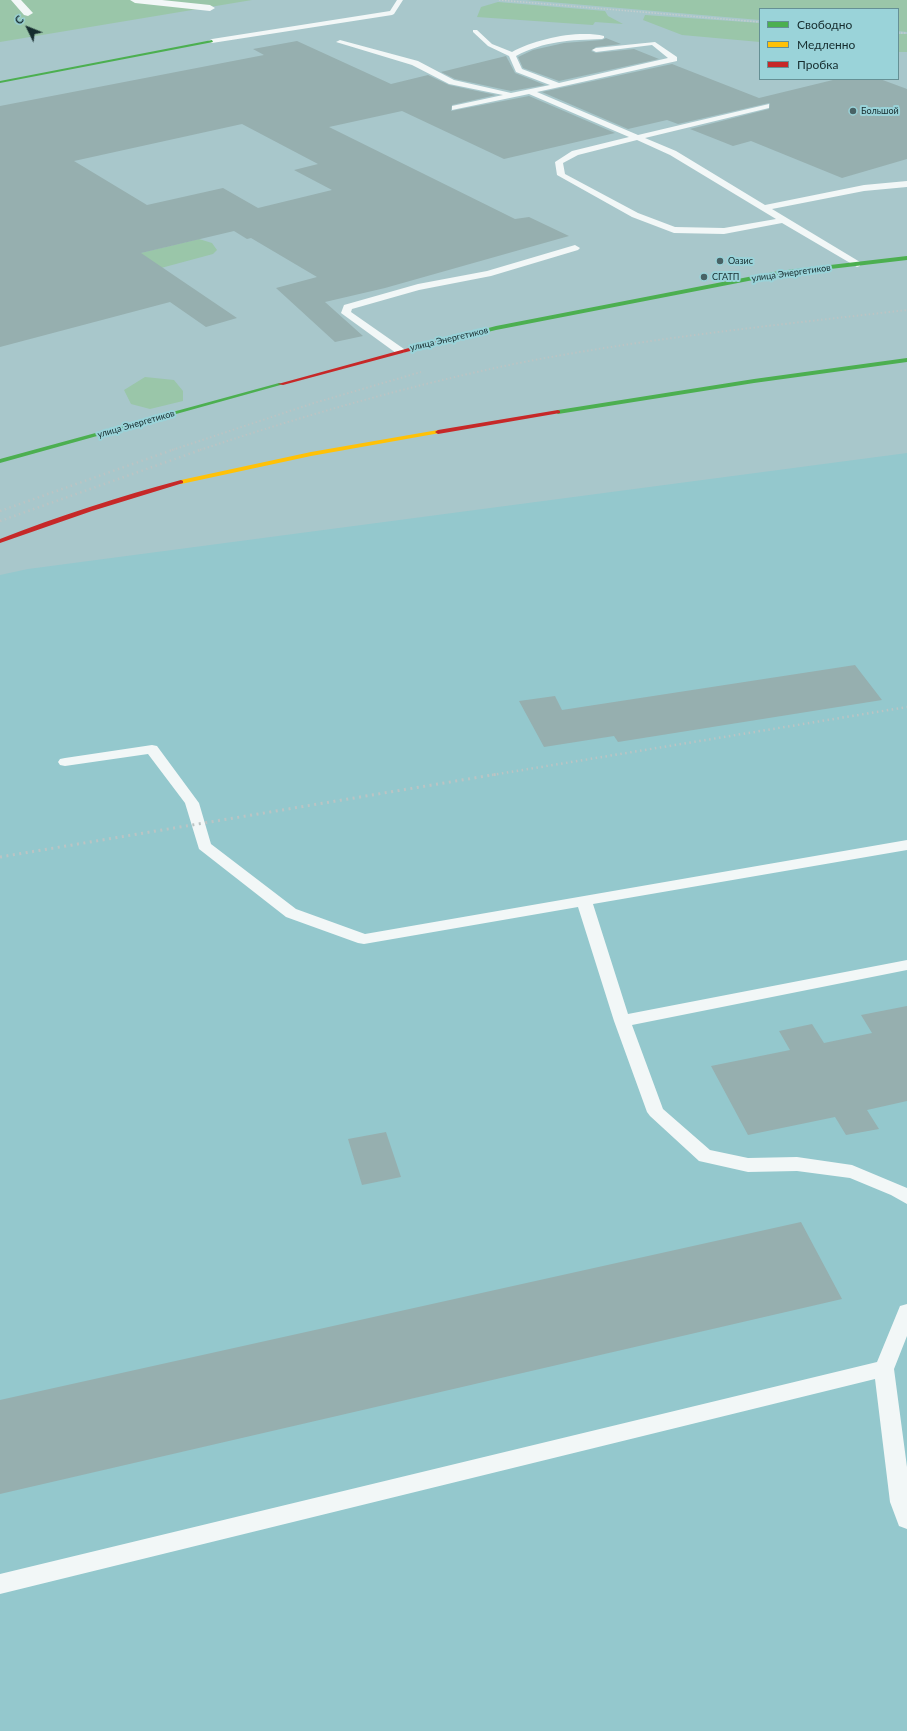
<!DOCTYPE html>
<html>
<head>
<meta charset="utf-8">
<style>
	body { margin:0 }
	#map { position:relative; width:907px; height:1731px; overflow:hidden; background:#a8c7cb; font-family:Lato,sans-serif }
	canvas { display:block }
	.legend { position:absolute; left:759px; top:8px; width:140px; height:72px; box-sizing:border-box; background:#9ad3d9; border:1px solid #659095; margin:0; padding:5px 7px; list-style:none; font-size:12px; color:#152c2e }
	.legend li { display:flex; align-items:center; gap:8px; height:20px }
	.legend b { width:20px; border:1px solid #659095 }
	.north { position:absolute; left:8px; top:8px; width:40px; height:40px; -webkit-text-stroke:3px #9ad3d9; paint-order:stroke; rotate:313deg; font-size:11px; font-weight:700; line-height:16px; text-align:center; color:#152c2e }
	.north::after { content:''; display:block; margin:auto; width:14px; height:18px; background:#152c2e; clip-path:polygon(50% 0,100% 100%,50% 72%,0 100%) }
</style>
</head>
<body>
<div id="map">
<canvas width="907" height="1731"></canvas>
<ul class="legend">
<li><b style="height:5px;background:#4caf50"></b>Свободно</li>
<li><b style="height:5px;background:#ffc107"></b>Медленно</li>
<li><b style="height:5px;background:#c62828"></b>Пробка</li>
</ul>
<div class="north">С</div>
</div>
<script>
const g = document.querySelector('canvas').getContext('2d');
g.lineJoin = 'round';
function paint(path, color) { g.fillStyle = color; g.fill(path, 'evenodd'); }
function strokePath(path, color, width, dash) { g.strokeStyle = color; g.lineWidth = width; g.lineCap = dash ? 'butt' : 'round'; g.setLineDash(dash || []); g.stroke(path); }
function drawText(font, color, halo, rows, align = 'center') {
  g.font = font + ' Lato,sans-serif'; g.lineWidth = 4; g.setLineDash([]); g.textBaseline = 'middle'; g.strokeStyle = halo; g.fillStyle = color; for (const [text, x, y, turn = 0] of rows) {
    g.save(); g.translate(x, y); g.rotate((+turn || 0) * Math.PI / 180); g.textAlign = isNaN(turn) ? turn : align; if (halo) g.strokeText(text, 0, 0); g.fillText(text, 0, 0); g.restore();
  }
}
const built = new Path2D(`
	M 907,453 L 907,1731 L 0,1731 L 0,575 L 28,569 Z`);
const green = new Path2D(`
	M 0,0 L 252,0 L 0,42 Z
	M 526,0 L 907,0 L 907,32 L 898,31 L 898,9 L 760,9 L 760,20 Z
	M 498,2 L 605,11 L 608,16 L 623,24 L 595,22 L 593,25 L 477,17 L 481,7 Z
	M 645,15 L 760,23 L 760,42 L 682,35 L 643,20 Z
	M 898,34 L 907,34 L 907,52 L 898,52 Z
	M 199,239 L 212,243 L 217,250 L 213,254 L 161,268 L 111,260 Z
	M 145,377 L 174,380 L 183,391 L 183,401 L 150,409 L 131,404 L 124,390 Z`);
const building = new Path2D(`
	M 606,38 L 621,44 L 596,47 L 591,51 L 596,53 L 634,49 L 659,59 L 559,81 L 523,68 L 518,57 L 533,50 L 564,43 L 602,40 Z
	M 297,41 L 391,84 L 428,75 L 449,85 L 496,95 L 452,105 L 451,111 L 529,96 L 615,133 L 504,159 L 402,111 L 329,127 L 515,219 L 529,217 L 569,236 L 385,288 L 325,302 L 363,336 L 335,342 L 276,288 L 317,277 L 251,238 L 247,239 L 234,231 L 141,253 L 237,318 L 206,327 L 170,302 L 0,347 L 0,106 L 264,55 L 253,49 ZM 242,124 L 318,164 L 294,170 L 332,190 L 258,208 L 223,188 L 147,205 L 74,161 Z
	M 506,56 L 515,73 L 545,85 L 511,91 L 455,79 L 441,72 Z
	M 672,64 L 759,98 L 837,79 L 880,79 L 907,89 L 907,159 L 842,178 L 751,141 L 733,146 L 690,129 L 769,109 L 770,104 L 769,103 L 678,124 L 667,120 L 628,129 L 542,92 Z
	M 855,665 L 882,700 L 618,742 L 614,736 L 544,747 L 519,701 L 555,696 L 562,710 Z
	M 907,1006 L 907,1101 L 867,1110 L 879,1129 L 846,1135 L 835,1117 L 748,1135 L 711,1066 L 790,1050 L 779,1031 L 812,1024 L 824,1043 L 872,1033 L 861,1015 Z
	M 386,1132 L 401,1177 L 362,1185 L 348,1139 Z
	M 801,1222 L 842,1299 L 0,1494 L 0,1400 Z`);
const path = new Path2D(`
	M 499,0 L 760,22
	M 898,33 L 907,33`);
const lane = new Path2D(`
	M 397,0 L 403,0 L 394,14 L 392,15 L 212,43 L 208,41 L 212,39 L 390,11 Z
	M 473,30 L 477,30 L 492,44 L 512,52 C 536,39 577,30 604,36 L 604,38 L 602,39 C 571,40 544,41 516,56 L 522,69 L 559,83 L 668,58 L 652,45 L 596,52 L 592,50 L 596,48 L 655,42 L 677,57 L 677,61 L 537,92 L 638,135 L 769,104 L 769,108 L 645,138 L 676,151 L 765,205 L 864,185 L 907,181 L 907,187 L 864,191 L 772,209 L 860,262 L 860,266 L 857,267 L 782,223 L 724,234 L 674,233 L 632,217 L 557,175 L 555,162 L 572,151 L 629,137 L 529,94 L 452,110 L 452,106 L 503,95 L 449,84 L 412,65 L 336,42 L 340,40 L 418,61 L 454,80 L 511,93 L 550,85 L 516,72 L 509,56 L 488,46 L 473,32 ZM 637,140 L 670,155 L 776,219 L 724,228 L 675,227 L 638,213 L 565,174 L 563,163 L 578,155 Z
	M 575,245 L 580,248 L 578,250 L 491,276 L 419,290 L 352,309 L 351,312 L 404,349 L 405,351 L 404,353 L 396,353 L 341,313 L 344,305 L 418,284 L 487,271 Z
	M 152,745 L 157,746 L 199,803 L 211,844 L 296,909 L 365,934 L 907,840 L 907,850 L 593,904 L 628,1014 L 907,960 L 907,970 L 632,1025 L 663,1109 L 710,1150 L 748,1158 L 797,1157 L 852,1165 L 907,1188 L 907,1204 L 891,1195 L 850,1178 L 797,1171 L 748,1172 L 699,1161 L 650,1116 L 647,1112 L 614,1021 L 578,907 L 364,944 L 358,943 L 286,917 L 199,849 L 185,803 L 148,754 L 65,766 L 60,765 L 58,762 L 60,759 L 65,758 Z
	M 907,1304 L 907,1336 L 894,1369 L 907,1467 L 907,1529 L 899,1526 L 890,1502 L 875,1379 L 0,1594 L 0,1574 L 877,1362 L 900,1306 Z`);
const street = new Path2D(`
	M 11,0 L 21,0 L 33,13 L 28,16 L 24,15 Z
	M 130,0 L 162,0 L 210,5 L 215,8 L 210,11 L 135,3 Z`);
const fast = new Path2D(`
	M 212,40 L 213,42 L 0,83 L 0,81 Z
	M 907,256 L 907,260 L 779,275 L 496,330 L 438,344 L 435,342 L 496,326 L 779,271 Z
	M 907,358 L 907,362 L 754,383 L 558,414 L 555,412 L 558,410 L 754,379 Z
	M 279,383 L 284,384 L 0,463 L 0,459 Z`);
const slow = new Path2D(`
	M 438,430 L 440,431 L 440,433 L 311,456 L 181,484 L 178,482 L 181,480 L 311,452 Z`);
const jam = new Path2D(`
	M 438,340 L 441,342 L 440,343 L 283,385 L 278,384 Z
	M 558,410 L 560,411 L 560,413 L 438,434 L 435,432 L 438,430 Z
	M 181,480 L 183,481 L 183,483 L 92,511 L 0,543 L 0,539 C 59,516 120,496 181,480 Z`);
const railFar2 = new Path2D(`
	M 172,450 L 314,403 L 421,372
	M 200,450 C 305,415 411,385 519,363 C 647,338 777,325 907,310`);
const railFar1 = new Path2D(`
	M 0,511 L 175,449
	M 0,521 L 203,449
	M 492,775 L 907,707`);
const rail = new Path2D(`
	M 0,857 L 498,774`);
const markers = [
	[853,111,4,"#486265"],
	[720,261,4,"#486265"],
	[704,277,4,"#486265"]
];
const farPoinames = [
	["Большой",861,111],
	["Оазис",728,261],
	["СГАТП",712,277]
];
const farStreetnames = [
	["улица Энергетиков",791,273,-8],
	["улица Энергетиков",449,339,-13],
	["улица Энергетиков",136,424,-16]
];
paint(built, '#94c8cd');
paint(green, '#9ac6a9');
paint(building, '#96afaf');
strokePath(path, '#c3cdce', 1.5, [1.5, 1.5]);
paint(lane, '#f2f7f7');
paint(street, '#f2f7f7');
paint(fast, '#4caf50');
paint(slow, '#ffc107');
paint(jam, '#c62828');
strokePath(railFar2, '#bbc4c4', 2, [1.5, 2.5]);
strokePath(railFar1, '#bbc4c4', 2.5, [1.5, 3.5]);
strokePath(rail, '#bbc4c4', 3, [2, 4.5]);
for (const [x, y, r, color] of markers) { const dot = new Path2D(); dot.arc(x, y, r, 0, 2 * Math.PI); g.fillStyle = color; g.fill(dot); strokePath(dot, '#9ad3d9', 1.5); }
drawText('9px', '#152c2e', '#9ad3d9', farPoinames, 'left');
drawText('9px', '#152c2e', '#9ad3d9', farStreetnames);
</script>
</body>
</html>
